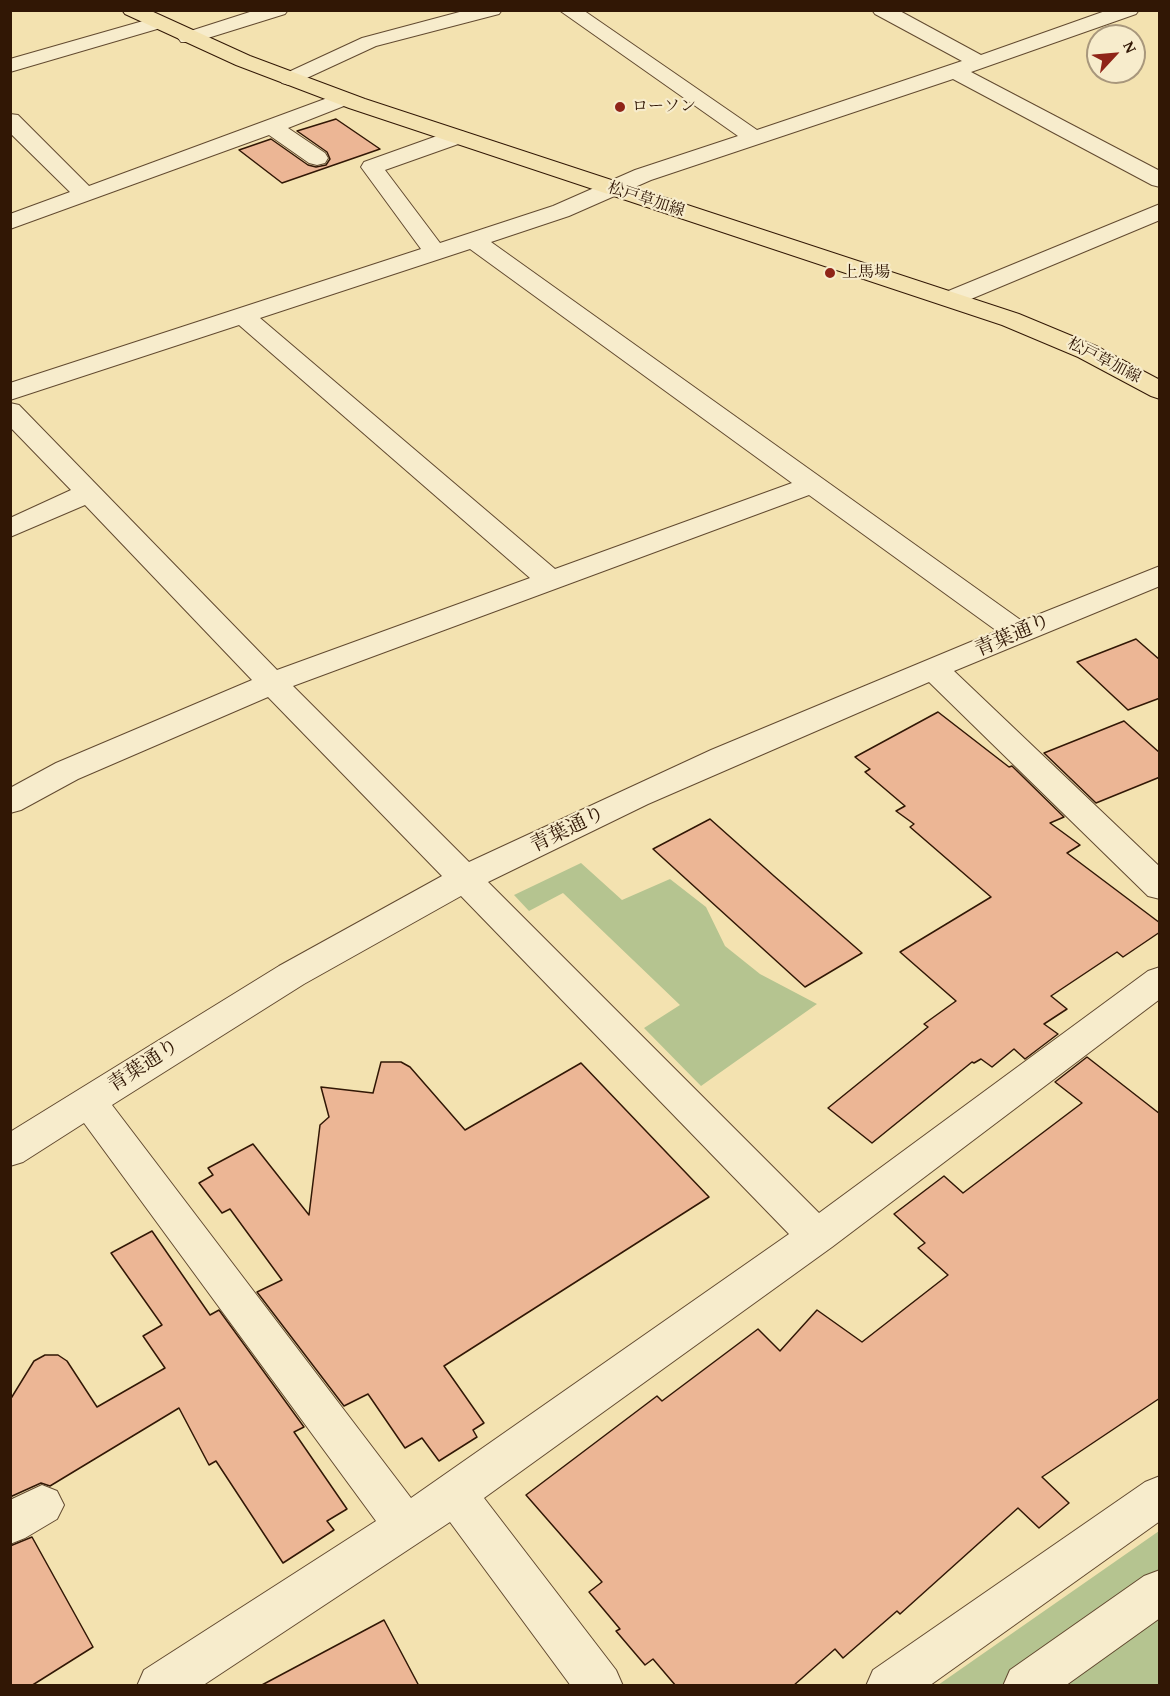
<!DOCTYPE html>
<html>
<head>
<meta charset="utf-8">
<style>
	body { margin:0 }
	#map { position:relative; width:1170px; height:1696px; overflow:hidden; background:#f3e2b0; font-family:"Gentium Book Plus",serif }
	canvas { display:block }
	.frame { position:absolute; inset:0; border:12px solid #311705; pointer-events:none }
	.north { position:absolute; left:1086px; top:24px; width:60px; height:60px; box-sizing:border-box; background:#f7eccc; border:2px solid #a8977c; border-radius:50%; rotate:64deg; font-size:16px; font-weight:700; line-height:24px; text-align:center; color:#311705 }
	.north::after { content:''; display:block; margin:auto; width:21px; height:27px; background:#8f2418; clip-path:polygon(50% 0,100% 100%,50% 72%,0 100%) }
</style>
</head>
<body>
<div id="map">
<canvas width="1170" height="1696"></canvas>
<div class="frame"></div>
<div class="north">N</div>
</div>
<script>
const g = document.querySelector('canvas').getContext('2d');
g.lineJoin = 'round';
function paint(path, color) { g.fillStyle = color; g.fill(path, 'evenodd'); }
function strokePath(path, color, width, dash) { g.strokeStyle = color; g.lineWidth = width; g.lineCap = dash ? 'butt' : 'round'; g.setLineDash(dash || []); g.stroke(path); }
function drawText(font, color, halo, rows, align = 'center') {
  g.font = font + ' "Gentium Book Plus","Noto Serif JP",serif'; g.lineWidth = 4.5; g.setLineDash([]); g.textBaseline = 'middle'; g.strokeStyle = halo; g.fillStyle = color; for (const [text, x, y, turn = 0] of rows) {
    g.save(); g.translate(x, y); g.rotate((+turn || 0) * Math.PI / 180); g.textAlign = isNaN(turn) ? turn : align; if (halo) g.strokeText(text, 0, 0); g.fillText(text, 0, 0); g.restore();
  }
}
const green = new Path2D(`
	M 581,863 L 622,900 L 670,879 L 706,907 L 725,946 L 760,974 L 817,1004 L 701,1086 L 644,1028 L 680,1005 L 563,893 L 529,911 L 514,895 Z
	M 1159,1531 L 1159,1685 L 938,1685 Z`);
const building = new Path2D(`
	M 336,119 L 380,149 L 282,183 L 239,150 L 271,139 L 308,165 L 316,167 L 326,165 L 330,159 L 327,152 L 297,131 Z
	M 1136,639 L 1160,660 L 1160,698 L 1128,710 L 1077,662 Z
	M 938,712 L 1009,767 L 1012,766 L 1064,817 L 1050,823 L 1080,845 L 1067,853 L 1160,923 L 1160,932 L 1123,957 L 1117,952 L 1051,996 L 1067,1009 L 1044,1024 L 1058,1034 L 1025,1059 L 1014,1049 L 992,1067 L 981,1059 L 974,1063 L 972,1062 L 872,1143 L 828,1108 L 928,1027 L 924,1024 L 956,1001 L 900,952 L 991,897 L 910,827 L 914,824 L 896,811 L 905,806 L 865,772 L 870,769 L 855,757 Z
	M 1124,721 L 1160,753 L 1160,777 L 1096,803 L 1044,753 Z
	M 710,819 L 774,876 L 862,953 L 805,987 L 653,849 Z
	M 1087,1057 L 1160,1114 L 1160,1398 L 1042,1477 L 1069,1503 L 1039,1528 L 1018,1508 L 900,1614 L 897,1611 L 843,1658 L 835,1649 L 793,1686 L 676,1686 L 653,1659 L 645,1665 L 616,1631 L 620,1629 L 589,1592 L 602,1582 L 526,1495 L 657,1396 L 662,1401 L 758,1329 L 780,1351 L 817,1310 L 862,1342 L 948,1275 L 918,1248 L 925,1243 L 894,1214 L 944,1176 L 963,1193 L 1082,1103 L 1055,1082 Z
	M 381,1062 L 401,1062 L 410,1067 L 465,1130 L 581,1063 L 709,1197 L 444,1366 L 484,1423 L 473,1430 L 477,1437 L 439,1461 L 422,1438 L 405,1448 L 368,1394 L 344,1406 L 257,1292 L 282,1280 L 230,1209 L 222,1213 L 199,1183 L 213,1175 L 208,1168 L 253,1144 L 309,1215 L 320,1125 L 329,1117 L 321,1087 L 373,1093 Z
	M 152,1231 L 210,1315 L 219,1310 L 304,1427 L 294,1432 L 347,1509 L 327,1521 L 334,1530 L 283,1563 L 216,1461 L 209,1465 L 179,1408 L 50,1486 L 41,1483 L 10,1497 L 10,1400 L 34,1361 L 45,1355 L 58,1355 L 67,1361 L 97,1407 L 165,1368 L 143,1336 L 162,1325 L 111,1253 Z
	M 32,1537 L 93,1647 L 31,1686 L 10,1686 L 10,1546 Z
	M 384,1620 L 419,1686 L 260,1686 Z`);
const minor = new Path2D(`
	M 256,10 L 288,10 L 285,14 L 195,42 L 181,42 L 178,38 L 181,34 Z
	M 467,10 L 502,10 L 499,14 L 376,46 L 296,83 L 289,85 L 282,83 L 279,79 L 282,75 L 362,38 Z
	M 559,10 L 583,10 L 757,130 L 962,61 L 875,14 L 872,10 L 898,10 L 981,55 L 1108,10 L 1139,10 L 1136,14 L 971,72 L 1160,171 L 1160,187 L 1152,185 L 953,79 L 651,180 L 569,216 L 491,242 L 1022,621 L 1160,566 L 1160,586 L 954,671 L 1160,867 L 1160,899 L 1148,896 L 929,682 L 648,804 L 488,882 L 819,1213 L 1148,971 L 1160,967 L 1160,999 L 832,1247 L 484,1498 L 616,1670 L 623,1686 L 571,1686 L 450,1522 L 202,1686 L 137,1686 L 144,1670 L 376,1521 L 84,1123 L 23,1162 L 10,1166 L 10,1132 L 279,966 L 442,876 L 268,697 L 78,779 L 21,810 L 10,813 L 10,788 L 56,763 L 252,680 L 85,505 L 10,537 L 10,518 L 71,490 L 10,427 L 10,403 L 19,405 L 277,670 L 530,578 L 239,325 L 10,400 L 10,383 L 421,249 L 361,167 L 364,162 L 448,132 L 456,130 L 464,132 L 467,137 L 464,142 L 385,170 L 440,243 L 553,206 L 635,170 L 738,136 ZM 470,249 L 792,483 L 555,569 L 260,318 ZM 809,495 L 997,631 L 711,750 L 469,862 L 293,686 ZM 461,896 L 789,1234 L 411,1498 L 112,1105 L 304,984 Z
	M 157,17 L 164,19 L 167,23 L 164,27 L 10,72 L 10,59 Z
	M 341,93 L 349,94 L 352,99 L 349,104 L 288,128 L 325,153 L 328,158 L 325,163 L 317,165 L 309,163 L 269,135 L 10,229 L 10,214 L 70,192 L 10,133 L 10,114 L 18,115 L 89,186 Z
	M 1160,204 L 1160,220 L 959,304 L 950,306 L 941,304 L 938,299 L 941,294 Z
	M 1160,1476 L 1160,1521 L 929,1686 L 866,1686 L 873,1670 L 1145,1482 Z
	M 42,1485 L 57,1491 L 64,1505 L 57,1519 L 25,1538 L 10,1544 L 10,1500 Z
	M 1160,1570 L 1160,1618 L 1065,1686 L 1003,1686 L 1010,1670 L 1144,1576 Z`);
const major = new Path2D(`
	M 122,10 L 149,10 L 250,56 L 365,99 L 1019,314 L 1096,346 L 1160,380 L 1160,399 L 1151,396 L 1078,357 L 1002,325 L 349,108 L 236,65 L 125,14 Z`);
const markers = [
	[620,107,6,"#8f2418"],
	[830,273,6,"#8f2418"]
];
const farPoinames = [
	["ローソン",632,107],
	["上馬場",842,273]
];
const farStreetnames = [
	["松戸草加線",646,200,18],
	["松戸草加線",1104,361,27]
];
const streetNames = [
	["青葉通り",1013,636,-23],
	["青葉通り",568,830,-26],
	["青葉通り",144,1066,-33]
];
paint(green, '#b5c490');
paint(building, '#ecb695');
strokePath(building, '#311705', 1.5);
strokePath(minor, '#624a30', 2);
strokePath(major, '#311705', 2);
paint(minor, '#f7eccc');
paint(major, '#f3e2b0');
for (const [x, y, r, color] of markers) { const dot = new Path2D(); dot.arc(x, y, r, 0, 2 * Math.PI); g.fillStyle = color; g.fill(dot); strokePath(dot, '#f7eccc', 2); }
drawText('16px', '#311705', '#f7eccc', farPoinames, 'left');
drawText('16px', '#311705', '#f7eccc', farStreetnames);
drawText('20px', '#311705', '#f7eccc', streetNames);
</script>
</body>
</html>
